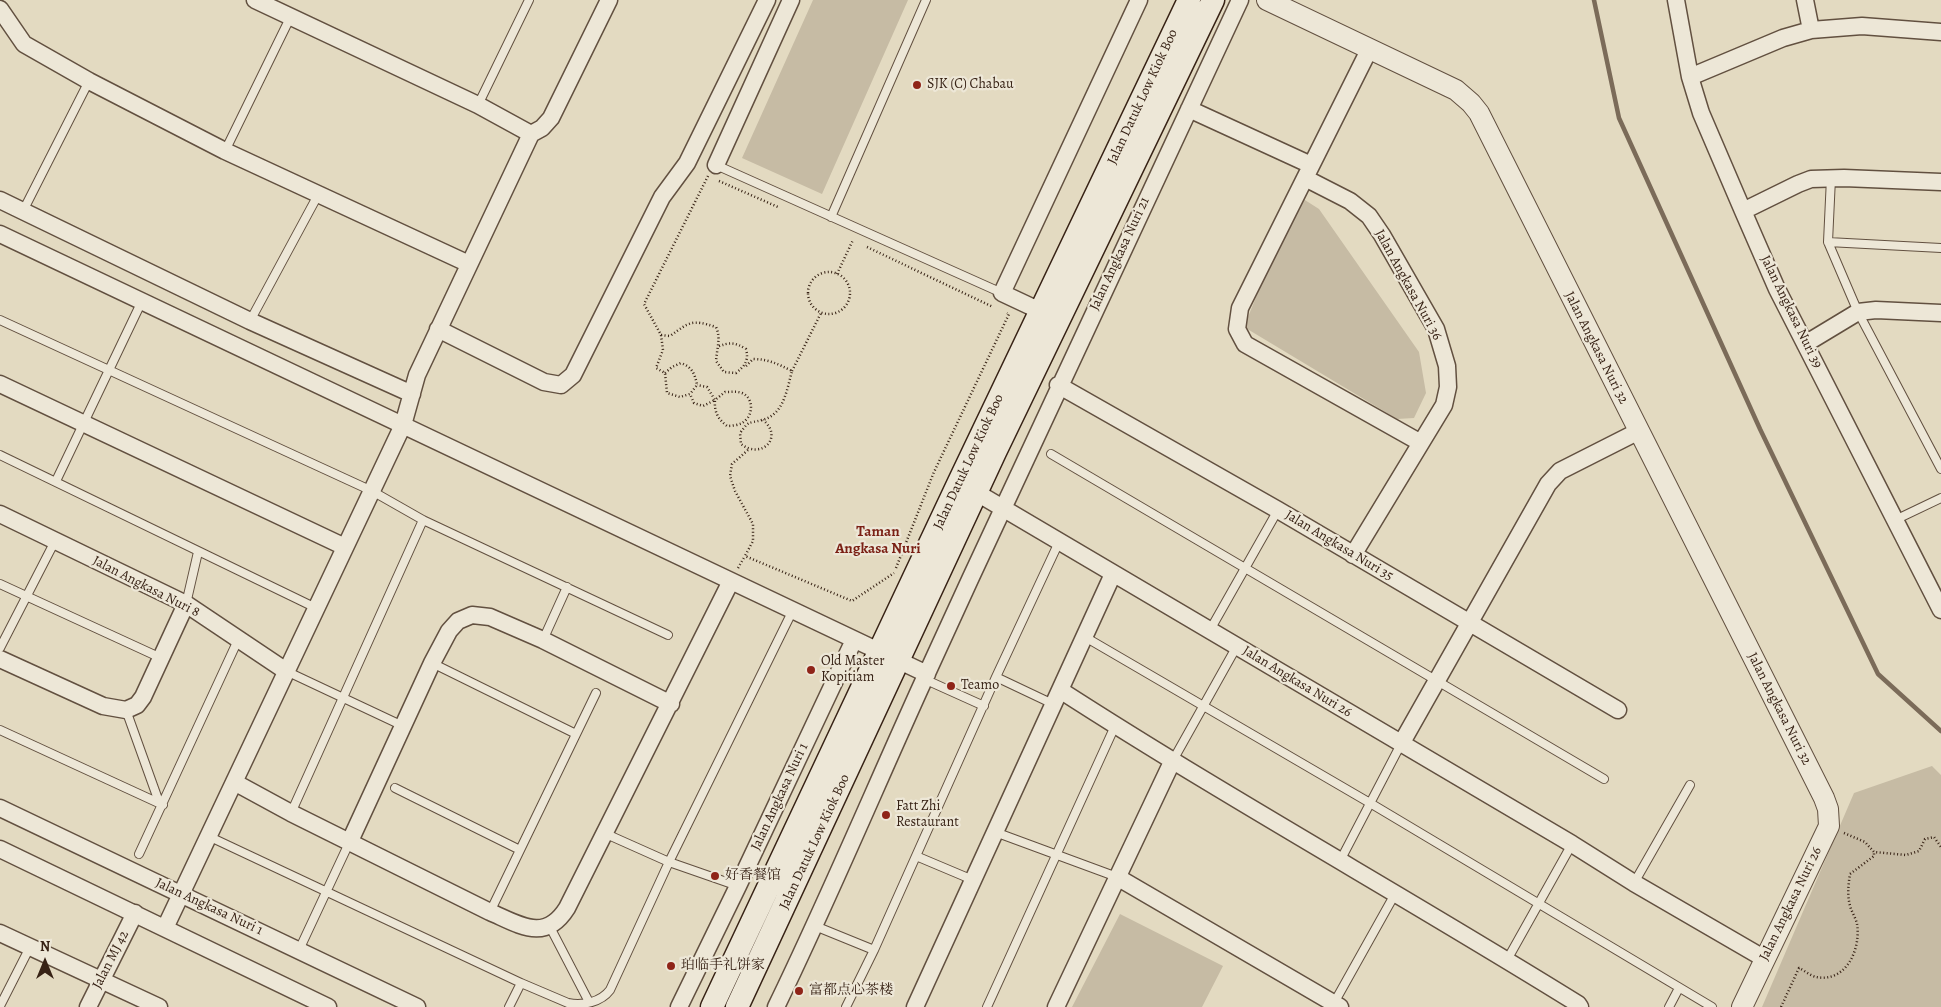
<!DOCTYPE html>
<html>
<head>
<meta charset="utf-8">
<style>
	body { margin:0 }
	#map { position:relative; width:1941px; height:1007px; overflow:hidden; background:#e3dac1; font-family:Alegreya,serif }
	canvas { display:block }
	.north { position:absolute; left:20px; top:937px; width:50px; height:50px; -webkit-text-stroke:4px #ede7d7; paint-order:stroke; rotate:0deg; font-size:14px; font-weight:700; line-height:20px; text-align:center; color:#372215 }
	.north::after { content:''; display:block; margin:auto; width:18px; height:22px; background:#372215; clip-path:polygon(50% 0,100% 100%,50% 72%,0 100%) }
</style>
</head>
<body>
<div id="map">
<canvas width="1941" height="1007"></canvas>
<div class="north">N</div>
</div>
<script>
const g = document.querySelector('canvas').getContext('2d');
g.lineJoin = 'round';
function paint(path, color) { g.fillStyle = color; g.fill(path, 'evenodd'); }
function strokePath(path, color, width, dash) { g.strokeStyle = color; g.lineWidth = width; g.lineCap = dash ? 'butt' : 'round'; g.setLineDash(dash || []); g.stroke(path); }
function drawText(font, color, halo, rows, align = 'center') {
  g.font = font + ' Alegreya,"Noto Serif SC",serif'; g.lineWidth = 4.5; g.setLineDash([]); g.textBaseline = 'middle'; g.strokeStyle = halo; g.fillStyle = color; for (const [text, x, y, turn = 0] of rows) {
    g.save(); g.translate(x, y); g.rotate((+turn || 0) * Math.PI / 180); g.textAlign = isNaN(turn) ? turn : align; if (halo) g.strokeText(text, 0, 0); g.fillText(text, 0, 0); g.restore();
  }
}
const green = new Path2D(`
	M 813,0 L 908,0 L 822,194 L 742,158 Z
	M 1297,195 L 1319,209 L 1419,352 L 1426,393 L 1414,418 L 1397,419 L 1244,327 Z
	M 1932,766 L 1941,775 L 1941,1007 L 1762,1007 L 1854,793 Z
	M 1120,914 L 1223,966 L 1202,1007 L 1072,1007 Z`);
const stream = new Path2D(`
	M 1594,0 L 1619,118 L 1760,429 L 1878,674 L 1941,731`);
const path = new Path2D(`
	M 708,176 L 644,304 L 661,335 L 670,336 C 690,322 691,319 716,327 C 721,338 717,348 716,361 L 724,372 L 736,373 C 745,366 749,360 746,349 C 735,342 729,342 717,347
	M 719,181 L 778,207
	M 867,247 L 993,307
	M808 293a21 21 0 1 1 42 0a21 21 0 1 1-42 0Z
	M 837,274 L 853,240
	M 661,335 L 663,350 L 656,368 L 665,373 L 667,393 L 680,397 L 690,394 L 694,403 L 703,406 L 715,400 C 714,412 718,419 727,426 C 732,426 738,425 742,423 C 754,416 754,398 742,393 C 736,391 731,392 725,392 L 715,400 L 707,387 L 697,385
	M 746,366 L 753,359 C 768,359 778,364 792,371 C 787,389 784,415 762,420 C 747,424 750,420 740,433 L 741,444 C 762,460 784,437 763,420
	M 792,371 L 821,313
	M 665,373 L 672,367 L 681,363 C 692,367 695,374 697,385 L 690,394
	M 748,450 L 732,464 L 730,476 L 735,491 L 753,524 L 753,541 L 745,556 L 852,601 L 894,573
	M 738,568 L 745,556
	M 896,568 L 934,472 L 1009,314 L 1007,313
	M 1844,833 L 1865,842 L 1874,852 L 1906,855 L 1919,851 L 1925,839 L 1934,837 L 1941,847
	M 1781,1007 L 1799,968 C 1805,971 1811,976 1816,977 C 1847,983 1861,948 1857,924 C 1856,919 1853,914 1851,909 C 1847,897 1848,887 1850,874 L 1874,856 L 1874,852`);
const service = new Path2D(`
	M 478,105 L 529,0
	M 225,151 L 290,18
	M 716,165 L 1002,293
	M 1831,178 L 1828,242 L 1858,312 L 1941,469
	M 23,211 L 89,81
	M 831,217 L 926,0
	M 1828,242 L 1941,248
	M 0,320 L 372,491 L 423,520 L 668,635
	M 250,321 L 318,195
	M 1051,454 L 1604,779
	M 0,455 L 316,608
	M 56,481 L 142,301
	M 1895,520 L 1941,498
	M 0,584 L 161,658
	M 186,604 L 198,552
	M 1210,630 L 1278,510
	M 1085,637 L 1370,803 L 1712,1007
	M 543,640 L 567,587
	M 0,648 L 55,541
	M 432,663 L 576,734
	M 286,671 L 403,726
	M 996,677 L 1053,704
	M 924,679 L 984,706
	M 126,710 L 159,802
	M 0,730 L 163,805
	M 1172,762 L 1237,646
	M 395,788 L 520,850
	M 291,813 L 423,520
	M 995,832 L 1117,877
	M 604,833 L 669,862 L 738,886
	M 208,836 L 521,983 L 568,1003 C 583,1006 601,1002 610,990 L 669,862 L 793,610
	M 139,854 L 238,640
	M 916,856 L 973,880
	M 1340,861 L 1401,744
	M 1634,883 L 1690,785
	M 490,912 L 596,693
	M 815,926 L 874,950
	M 550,927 L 589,1002
	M 299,950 L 350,841
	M 1507,960 L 1572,844
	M 1334,1003 L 1395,894
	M 0,1006 L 30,947
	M 509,1007 L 521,983
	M 846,1007 L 874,950 L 996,677 L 1059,542
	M 987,1007 L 1115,726
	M 1669,1007 L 1679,988`);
const minor = new Path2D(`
	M 255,0 L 478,105 L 531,134
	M 1676,0 L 1690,77 L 1701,113 L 1743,211 L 1777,289 L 1941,610
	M 1805,0 L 1811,30
	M 0,9 L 24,44 L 89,81 L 225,151 L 469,264
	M 1370,48 L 1240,308 L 1237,329 L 1245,344 L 1421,443
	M 1690,77 L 1783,38 L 1811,30 L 1862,26 L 1941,32
	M 1189,109 L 1311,165
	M 716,165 L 791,0
	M 1305,178 L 1350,201 L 1369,216 L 1382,235 L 1436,329 L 1447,366 L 1448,387 L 1444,405 L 1353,555
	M 0,200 L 250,321 L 412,394
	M 1743,211 L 1798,184 L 1811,179 L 1844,178 L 1941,182
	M 0,234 L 927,674
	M 1051,316 L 1002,293 L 1139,0
	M 438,329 L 544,382 L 561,385 L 573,375 L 662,197 L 687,163 L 767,0
	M 1805,344 L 1858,312 L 1876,310 L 1941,313
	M 0,384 L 345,547
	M 1058,385 L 1278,510 L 1618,710
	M 967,487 L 1572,844 L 1634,883 L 1765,959
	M 0,514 L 186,604 L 286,671
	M 0,659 L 103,706 L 126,710 L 137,705 L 143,697 L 186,604
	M 1060,690 C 1229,799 1406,897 1578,1004 L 1580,1007
	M 1401,744 L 1548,484 L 1560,471 L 1639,431
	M 234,782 L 291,813 L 490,912 C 520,925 545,943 567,908 L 731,581
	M 0,808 L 417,1007
	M 350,841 L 432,663 L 449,631 L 458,621 L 472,615 L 490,617 L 543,640 L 671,704
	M 0,849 L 328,1007
	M 1117,877 L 1340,1007
	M 165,928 L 403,425 L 417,375 L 531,134 L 542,128 L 551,118 L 609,0
	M 0,933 L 159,1007
	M 88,1007 L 135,913
	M 679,1007 L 738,886 L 854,640
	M 776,1007 C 828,900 874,790 923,682 C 1027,454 1133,227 1240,0
	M 915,1007 L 1113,574
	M 1056,1007 L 1172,762`);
const tertiary = new Path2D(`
	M 1267,0 L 1456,90 L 1471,103 L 1479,113 L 1824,798 L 1828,809 L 1829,826 L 1742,1007`);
const secondary = new Path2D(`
	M 712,1007 L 959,482 L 1189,0
	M 737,1007 L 995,452 L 1213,0`);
const markers = [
	[917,85,5,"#8f2418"],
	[811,670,5,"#8f2418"],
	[951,686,5,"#8f2418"],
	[886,815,5,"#8f2418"],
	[715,876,5,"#8f2418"],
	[671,966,5,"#8f2418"],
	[799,991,5,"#8f2418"]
];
const poiNames = [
	["SJK (C) Chabau",927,85],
	["Old Master",821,662],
	["Kopitiam",821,678],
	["Teamo",961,686],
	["Fatt Zhi",896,807],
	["Restaurant",896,823],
	["好香餐馆",725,876],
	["珀临手礼饼家",681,966],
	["富都点心茶楼",809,991]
];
const streetNames = [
	["Jalan Datuk Low Kiok Boo",1143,97,-65],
	["Jalan Angkasa Nuri 21",1120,254,-65],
	["Jalan Angkasa Nuri 36",1408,285,61],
	["Jalan Angkasa Nuri 39",1791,312,64],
	["Jalan Angkasa Nuri 32",1596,348,63],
	["Jalan Datuk Low Kiok Boo",969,462,-65],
	["Jalan Angkasa Nuri 35",1339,546,31],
	["Jalan Angkasa Nuri 8",146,587,27],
	["Jalan Angkasa Nuri 26",1297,682,31],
	["Jalan Angkasa Nuri 32",1779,709,63],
	["Jalan Angkasa Nuri 1",780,797,-65],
	["Jalan Datuk Low Kiok Boo",815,842,-65],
	["Jalan Angkasa Nuri 26",1791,904,-64],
	["Jalan Angkasa Nuri 1",209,907,25],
	["Jalan MJ 42",111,960,-63]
];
const neighbourhoodNames = [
	["Taman",878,532],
	["Angkasa Nuri",878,549]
];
paint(green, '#c6bba4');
strokePath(stream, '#7b6b59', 4.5);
strokePath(service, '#625040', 10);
strokePath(minor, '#625040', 19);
strokePath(tertiary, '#625040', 22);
strokePath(secondary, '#372215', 25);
strokePath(path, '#372215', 2.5, [1, 2.5]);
strokePath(service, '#ede7d7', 8);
strokePath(minor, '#ede7d7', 16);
strokePath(tertiary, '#ede7d7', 20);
strokePath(secondary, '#ede7d7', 22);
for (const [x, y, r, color] of markers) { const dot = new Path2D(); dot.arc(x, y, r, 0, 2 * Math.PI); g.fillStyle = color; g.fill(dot); strokePath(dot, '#ede7d7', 2); }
drawText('14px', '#372215', '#ede7d7', poiNames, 'left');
drawText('14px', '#372215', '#ede7d7', streetNames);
drawText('bold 15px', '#7a1f14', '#ede7d7', neighbourhoodNames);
</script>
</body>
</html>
